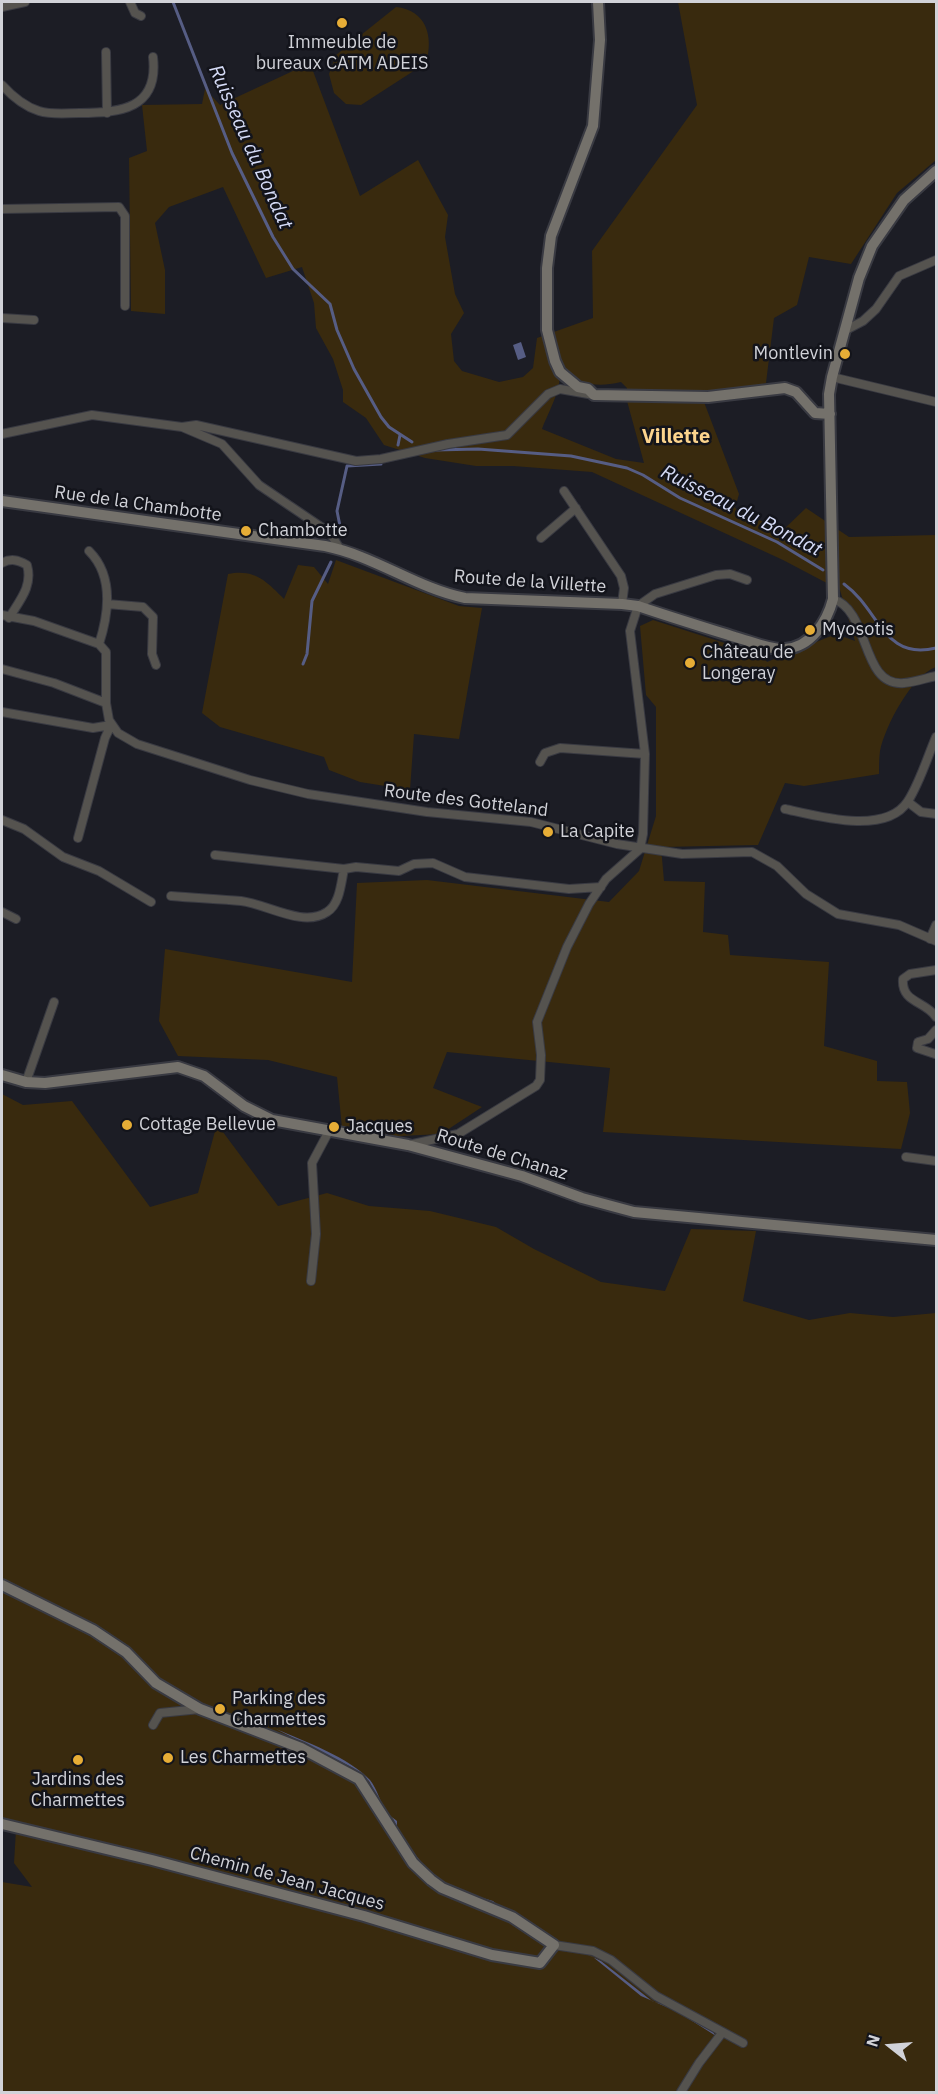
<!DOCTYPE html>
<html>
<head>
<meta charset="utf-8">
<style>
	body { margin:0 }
	#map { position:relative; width:938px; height:2094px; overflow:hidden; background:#1c1d25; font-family:"IBM Plex Sans",sans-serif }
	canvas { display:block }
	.frame { position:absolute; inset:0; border:3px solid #d1d2d8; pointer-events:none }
	.north { position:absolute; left:860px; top:2016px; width:60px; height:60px; -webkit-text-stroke:4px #13141b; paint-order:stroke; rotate:287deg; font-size:16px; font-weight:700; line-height:24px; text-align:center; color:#d1d2d8 }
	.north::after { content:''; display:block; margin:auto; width:21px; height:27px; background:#d1d2d8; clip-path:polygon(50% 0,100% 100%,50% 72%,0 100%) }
</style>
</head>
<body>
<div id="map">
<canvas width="938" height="2094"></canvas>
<div class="frame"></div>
<div class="north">N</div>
</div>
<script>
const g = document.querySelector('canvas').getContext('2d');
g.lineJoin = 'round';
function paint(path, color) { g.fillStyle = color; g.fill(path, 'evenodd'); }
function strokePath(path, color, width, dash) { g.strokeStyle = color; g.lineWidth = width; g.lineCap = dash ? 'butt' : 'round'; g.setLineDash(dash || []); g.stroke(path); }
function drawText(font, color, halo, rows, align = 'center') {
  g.font = font + ' "IBM Plex Sans",sans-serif'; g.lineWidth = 5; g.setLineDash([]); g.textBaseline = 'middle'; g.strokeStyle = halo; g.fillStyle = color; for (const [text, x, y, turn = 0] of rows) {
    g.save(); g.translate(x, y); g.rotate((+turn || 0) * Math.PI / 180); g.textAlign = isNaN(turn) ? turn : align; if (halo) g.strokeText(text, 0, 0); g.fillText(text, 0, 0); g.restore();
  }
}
const green = new Path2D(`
	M 678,2 L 936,2 L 936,160 L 897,193 L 851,264 L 809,257 L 797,305 L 774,318 L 766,383 L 704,402 L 739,494 L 735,508 L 782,531 L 806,508 L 849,537 L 936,535 L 936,667 C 912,675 885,726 880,751 C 879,758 879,767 879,774 L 804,786 L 785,783 L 758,845 L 661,847 L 664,881 L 705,882 L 703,932 L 728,935 L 730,955 L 829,962 L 824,1046 L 877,1061 L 877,1081 L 907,1082 L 910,1113 L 901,1149 L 603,1132 L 610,1068 L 447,1052 L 433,1088 L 482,1107 L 441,1134 L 381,1137 L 342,1128 L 337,1077 L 268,1060 L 178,1056 L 159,1021 L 165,949 L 352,982 L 357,883 L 427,880 L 609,902 L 639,871 L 656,816 L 656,707 L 646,695 L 640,626 L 653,620 L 762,655 L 767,662 L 836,634 L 855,641 L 840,590 L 783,560 L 592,472 L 513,466 L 476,466 L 425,458 L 384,445 L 366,418 L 343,402 L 343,390 L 333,359 L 316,328 L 314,303 L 302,267 L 266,278 L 223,187 L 169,207 L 155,223 L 165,270 L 165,314 L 131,311 L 129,158 L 147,151 L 142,105 L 202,104 L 205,89 L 220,105 L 310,63 L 360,196 L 418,160 L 448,215 L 445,237 L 455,294 L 464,313 L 451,334 L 454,361 L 462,371 L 499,382 L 523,377 L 533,368 L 537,338 L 593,318 L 592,251 L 697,105 ZM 560,369 C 583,384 594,388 621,382 L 627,388 L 627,401 L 644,463 L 616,459 L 542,429 C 550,408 561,392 560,369 Z
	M 396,7 C 426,10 434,36 426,63 L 361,105 L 346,104 L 334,93 L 329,74 L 336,55 Z
	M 336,560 L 459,606 L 482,608 L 459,739 L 414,734 L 410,790 L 360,782 L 329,770 L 324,757 L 220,727 L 202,713 L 228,574 C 255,569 266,581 284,599 L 298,565 L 314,567 L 328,584 Z
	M 2,1094 L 23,1105 L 72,1101 L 150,1207 L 198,1193 L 217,1124 L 278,1206 L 327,1193 L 369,1206 L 430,1211 L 496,1227 L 534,1249 L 601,1282 L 665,1291 L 691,1229 L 756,1231 L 743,1301 L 809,1320 L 850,1313 L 893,1317 L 936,1313 L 936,2092 L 2,2092 L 2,1882 L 32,1887 L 14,1863 L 16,1830 L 2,1820 Z`);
const water = new Path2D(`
	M 521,342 L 526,357 L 518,360 L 513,345 Z
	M 276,1729 C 304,1741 350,1758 370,1780 C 377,1788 381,1805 387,1812 C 389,1816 394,1818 397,1821 L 397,1829 C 426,1873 441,1887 493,1901 L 506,1912 C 489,1896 462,1897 442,1884 C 423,1873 407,1851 397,1831 C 394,1827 396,1823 393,1819 L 385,1813 L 369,1781 L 353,1768 Z
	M 580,1951 L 601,1961 L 652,2001 L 679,2010 L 712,2031 L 716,2036 L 678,2012 L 641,1996 L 593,1957 Z`);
const stream = new Path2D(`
	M 173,2 L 232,153 L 273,237 L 293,269 L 330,304 L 337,330 L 354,369 L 381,417 L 389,427 L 412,442
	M 398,445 L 400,435
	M 435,450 L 478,449 L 571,456 L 627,468 L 643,475 L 680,498 L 777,542 L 823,570
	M 340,526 L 337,511 L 347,466 L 381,464
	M 844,584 C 880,610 883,661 936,648
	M 303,664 L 307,654 L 312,601 L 331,562`);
const street = new Path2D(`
	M 130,2 L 135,13 L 141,16
	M 2,7 L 25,2
	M 106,52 L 107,113
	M 2,85 C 12,96 23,106 39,111 C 52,115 66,113 80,113 C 120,113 159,109 153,57
	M 2,209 L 119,207 L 125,216 L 125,306
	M 2,318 L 34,320
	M 844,331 L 863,321 L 876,309 L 899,276 L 936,260
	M 832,377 L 936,402
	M 182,427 L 196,425 L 356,461 L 381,459 L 448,444 L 507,435 L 548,394 L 560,389 L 594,395
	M 2,434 L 92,415 L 182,427 L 222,444 L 259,485 L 330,533 L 340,549
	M 564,491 L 621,576 L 624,588 L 622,604
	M 541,538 L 576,508
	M 89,551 C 114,576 109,613 99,644
	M 2,563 C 11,558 18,560 27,565 C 33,586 20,600 9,618
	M 833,599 C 871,611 860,687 904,683 C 915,682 926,678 936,676
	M 107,604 L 143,607 L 153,617 L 152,654 L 156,665
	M 2,615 L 34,621 L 99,644 L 106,652 L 106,703 L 109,720 L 118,733 L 137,744 L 250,780 L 308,794 L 427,812 L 531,822 L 617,844 L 682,854 L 752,852 L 777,866 L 806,894 L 838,914 L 899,925 L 936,941
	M 2,669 L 54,683 L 106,703
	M 2,712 L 93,728 L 111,725
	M 540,762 L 545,753 L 560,748 L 645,754
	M 908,802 L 921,812 L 936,814
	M 785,809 C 817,816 886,836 908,801 C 920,782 927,758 936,737
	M 2,820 L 24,829 L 63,857 L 99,871 L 151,902
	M 78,838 L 105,738 L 111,725
	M 215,855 L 344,869
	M 171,896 C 194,898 218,899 241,901 C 267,904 303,928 327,912 C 340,904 341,883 344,869 L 356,867 L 399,871 L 414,864 L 433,863 L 465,877 L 569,889 L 601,887
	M 2,912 L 16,919
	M 930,939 L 936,925
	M 936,970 L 910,974 L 903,979 C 901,1003 926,1001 936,1017
	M 935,1054 L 917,1048 L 918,1042 L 928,1039 L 936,1030
	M 26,1082 L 54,1002
	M 413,1144 L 458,1134 L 536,1086 L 540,1080 L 541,1055 L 537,1022 L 567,947 L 589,904 L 606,879 L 640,849 L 643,834 L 645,754 L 630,631 L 638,606 L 655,594 L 716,575 L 730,574 L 747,580
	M 906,1157 L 936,1161
	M 311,1281 L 316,1234 L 312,1163 L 329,1131
	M 153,1725 L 160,1713 L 200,1709
	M 554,1945 L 593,1951 L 611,1960 L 656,1996 L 743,2043
	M 681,2092 L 699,2063 L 722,2033`);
const secondary = new Path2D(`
	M 598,2 L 600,40 L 593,126 L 551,236 L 547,268 L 547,330 L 555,361 L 560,372 L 578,387 L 588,389 L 594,395 L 708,397 L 785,388 L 796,392 L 815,413 L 830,414
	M 2,501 L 325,546 C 375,556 416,588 465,598 L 622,604 L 638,606 C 670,617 703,627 735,637 C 750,641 769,650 785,649 C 811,647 827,622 833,599 L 829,394 L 832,377 L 859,278 L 872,246 L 904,200 L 936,171
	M 2,1075 L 26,1082 L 45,1083 L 178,1067 L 204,1076 L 244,1106 L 272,1120 L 408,1145 L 522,1176 L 582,1198 L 634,1212 L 936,1240
	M 2,1585 L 93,1630 L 126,1652 L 156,1683 L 200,1709 L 301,1748 L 359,1779 L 413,1863 L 431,1880 L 442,1888 L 512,1917 L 554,1945 L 540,1963 L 492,1955 L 364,1916 L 152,1860 L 2,1824`);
const markers = [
	[342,23,6,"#e6ad36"],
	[845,354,6,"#e6ad36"],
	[246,531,6,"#e6ad36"],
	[810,630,6,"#e6ad36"],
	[690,663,6,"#e6ad36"],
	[548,832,6,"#e6ad36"],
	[127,1125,6,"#e6ad36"],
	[334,1127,6,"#e6ad36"],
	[220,1709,6,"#e6ad36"],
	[168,1758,6,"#e6ad36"],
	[78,1760,6,"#e6ad36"]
];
const poiNames = [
	["Immeuble de",342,43,"center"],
	["bureaux CATM ADEIS",342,64,"center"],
	["Montlevin",833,354,"right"],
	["Chambotte",258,531],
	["Myosotis",822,630],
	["Château de",702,653],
	["Longeray",702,674],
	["La Capite",560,832],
	["Cottage Bellevue",139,1125],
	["Jacques",346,1127],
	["Parking des",232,1699],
	["Charmettes",232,1720],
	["Les Charmettes",180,1758],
	["Jardins des",78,1780,"center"],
	["Charmettes",78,1801,"center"]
];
const streetNames = [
	["Rue de la Chambotte",138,504,8],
	["Route de la Villette",530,582,4],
	["Route des Gotteland",466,801,7],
	["Route de Chanaz",502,1155,17],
	["Chemin de Jean Jacques",287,1879,15]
];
const waterNames = [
	["Ruisseau du Bondat",250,147,66],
	["Ruisseau du Bondat",741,511,27]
];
const neighbourhoodNames = [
	["Villette",676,437]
];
paint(green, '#392a0e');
paint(water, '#565d84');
strokePath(stream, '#565d84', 3);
strokePath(street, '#393a42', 10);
strokePath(secondary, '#393a42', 14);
strokePath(street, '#55534f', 8);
strokePath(secondary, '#74716b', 10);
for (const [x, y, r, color] of markers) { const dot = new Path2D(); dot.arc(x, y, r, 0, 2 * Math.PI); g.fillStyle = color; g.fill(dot); strokePath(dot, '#13141b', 2); }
drawText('18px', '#d1d2d8', '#13141b', poiNames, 'left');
drawText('18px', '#d1d2d8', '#13141b', streetNames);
drawText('italic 20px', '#d5dbf6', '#13141b', waterNames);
drawText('bold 20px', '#fcd48d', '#13141b', neighbourhoodNames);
</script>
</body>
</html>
